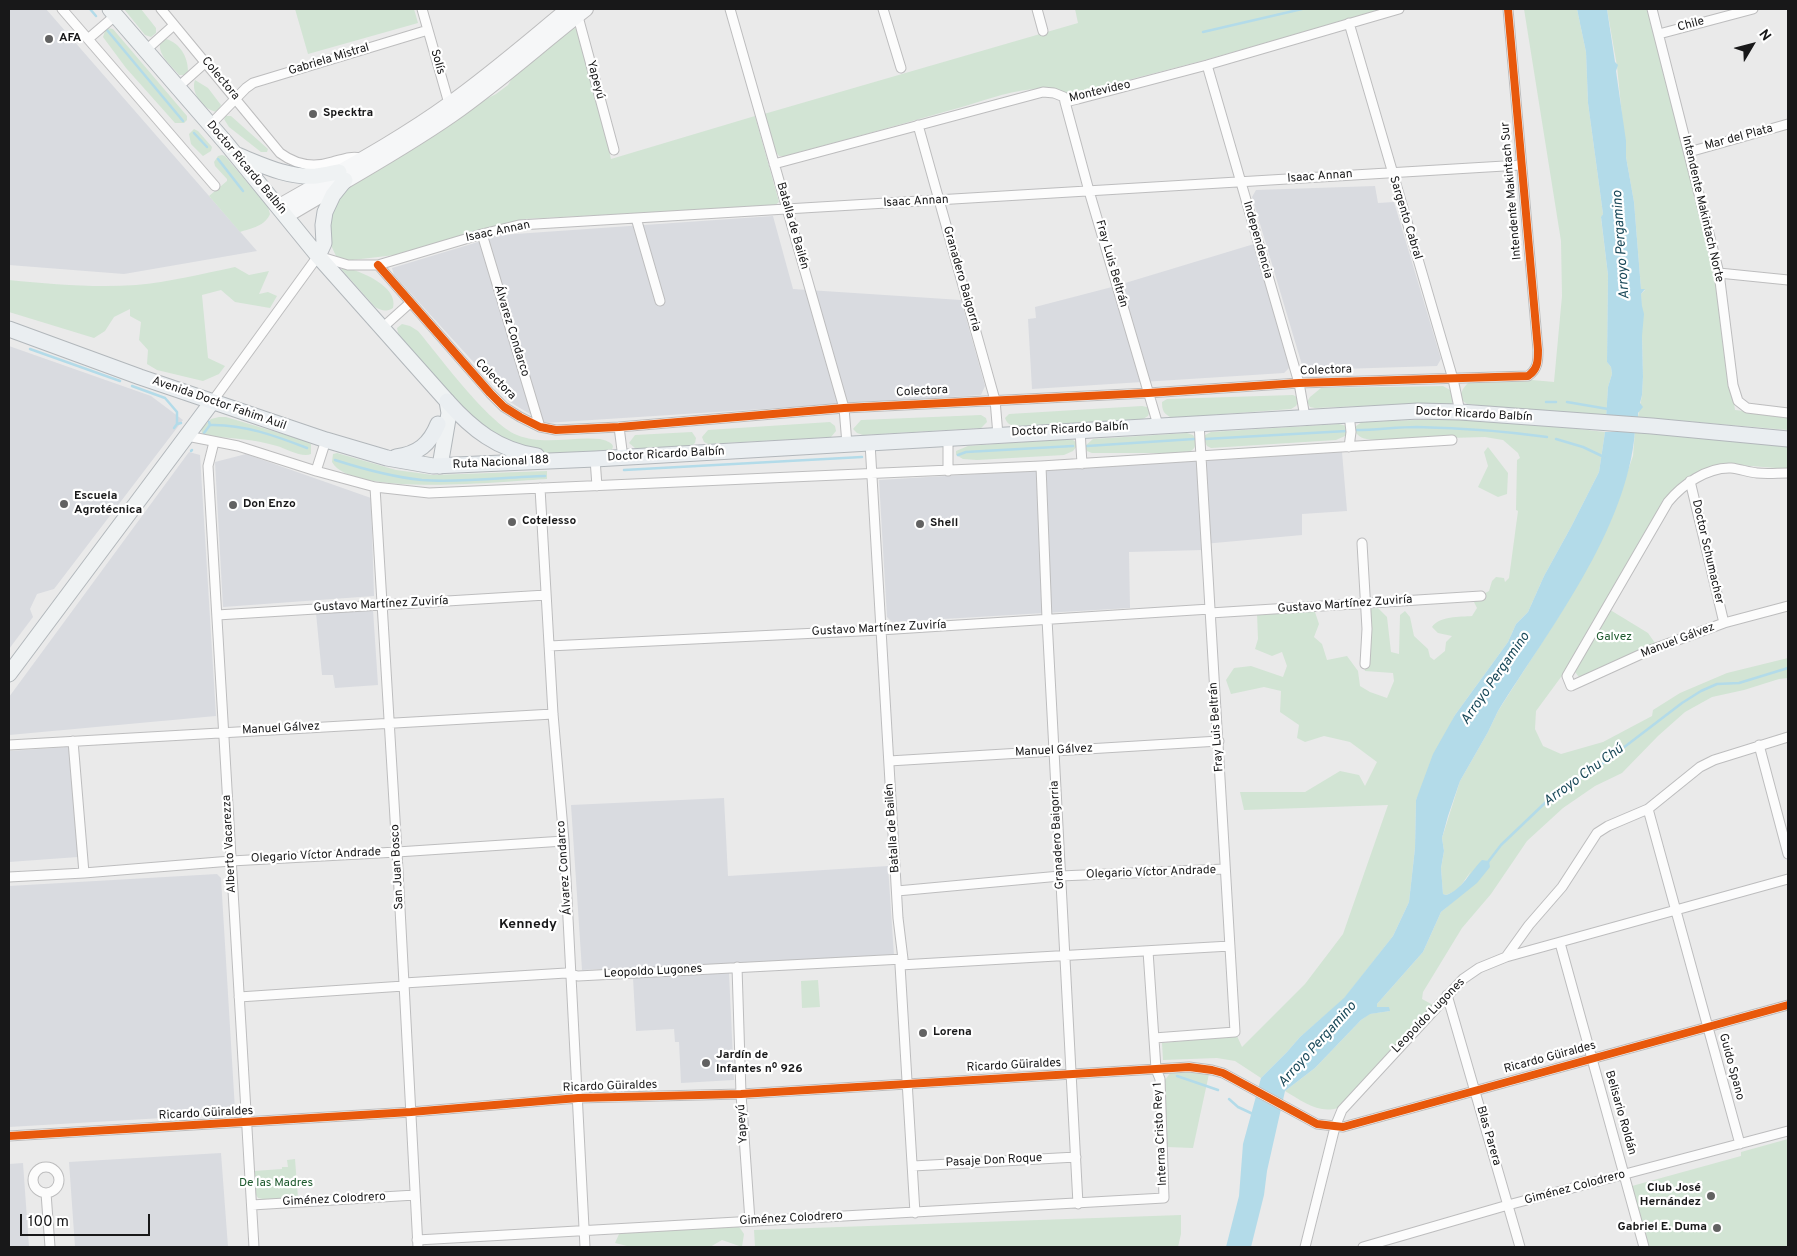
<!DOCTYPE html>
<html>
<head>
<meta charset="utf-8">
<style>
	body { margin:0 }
	#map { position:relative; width:1797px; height:1256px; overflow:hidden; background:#eaeaea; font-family:Overpass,sans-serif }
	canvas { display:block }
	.frame { position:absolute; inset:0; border:10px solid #181819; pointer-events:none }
	.north { position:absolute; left:1727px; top:20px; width:50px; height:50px; -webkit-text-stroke:4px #fff; paint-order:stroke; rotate:53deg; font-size:14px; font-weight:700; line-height:20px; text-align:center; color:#181819 }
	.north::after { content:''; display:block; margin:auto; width:18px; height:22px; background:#181819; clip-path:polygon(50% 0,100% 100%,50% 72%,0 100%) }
	.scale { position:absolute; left:20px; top:1214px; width:130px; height:22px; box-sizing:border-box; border:2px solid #181819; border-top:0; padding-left:6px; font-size:15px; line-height:18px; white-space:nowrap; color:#181819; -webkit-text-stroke:4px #fff; paint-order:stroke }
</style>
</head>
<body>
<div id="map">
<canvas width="1797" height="1256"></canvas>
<div class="frame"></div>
<div class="north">N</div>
<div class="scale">100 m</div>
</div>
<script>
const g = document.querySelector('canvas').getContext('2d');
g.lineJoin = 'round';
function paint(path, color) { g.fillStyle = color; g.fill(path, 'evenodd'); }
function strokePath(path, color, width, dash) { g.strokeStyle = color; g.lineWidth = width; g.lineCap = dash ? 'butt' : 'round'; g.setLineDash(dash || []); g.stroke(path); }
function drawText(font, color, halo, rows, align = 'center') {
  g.font = font + ' Overpass,sans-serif'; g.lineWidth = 4.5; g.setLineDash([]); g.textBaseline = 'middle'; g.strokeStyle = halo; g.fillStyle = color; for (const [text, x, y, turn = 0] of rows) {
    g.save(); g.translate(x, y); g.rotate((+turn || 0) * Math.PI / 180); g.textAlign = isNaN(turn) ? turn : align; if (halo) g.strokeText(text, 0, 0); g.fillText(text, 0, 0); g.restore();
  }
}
const built = new Path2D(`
	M 9,9 L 46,9 L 257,251 L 124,274 L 9,265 Z
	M 1375,186 L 1378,203 L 1394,202 L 1441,359 L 1437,366 L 1308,370 L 1302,365 L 1252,197 L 1256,190 Z
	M 773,216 L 793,289 L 961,300 L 985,386 L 981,395 L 545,423 L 510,402 L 394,275 L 392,268 L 501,235 Z
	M 1254,244 L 1290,367 L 1284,373 L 1032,389 L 1028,319 L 1036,318 L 1035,307 L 1112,287 Z
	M 9,346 L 151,396 L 183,420 L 54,589 L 37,594 L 30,609 L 33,617 L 9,649 Z
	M 189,452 L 200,455 L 216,716 L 9,735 L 9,697 Z
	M 1342,452 L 1347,511 L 1302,514 L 1302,535 L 1203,544 L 1203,550 L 1129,552 L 1130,608 L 892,622 L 887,617 L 879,480 Z
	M 246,454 L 371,498 L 374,596 L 223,607 L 215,462 Z
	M 373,610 L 378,685 L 335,688 L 333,675 L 322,675 L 316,613 Z
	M 69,747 L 78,857 L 9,862 L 9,751 Z
	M 724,798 L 728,876 L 888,866 L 894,956 L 582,970 L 571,805 Z
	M 217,874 L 221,878 L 235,1110 L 231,1114 L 9,1127 L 9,886 Z
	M 729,973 L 734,1080 L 681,1083 L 679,1042 L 675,1042 L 674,1029 L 636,1031 L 633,978 Z
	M 221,1153 L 228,1247 L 75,1247 L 69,1162 Z
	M 23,1163 L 29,1247 L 9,1247 L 9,1164 Z`);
const green = new Path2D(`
	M 124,9 L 141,9 L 156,28 L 156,33 L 151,37 L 145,35 Z
	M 295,9 L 414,9 L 418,23 L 308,54 Z
	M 1075,9 L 1384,9 L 1205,60 L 1074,94 C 1059,94 1049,87 1033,89 C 1004,92 978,103 951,110 C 896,126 840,141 785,156 L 779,156 L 776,152 L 764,114 L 1078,23 Z
	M 1524,9 L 1577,9 L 1586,52 L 1588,103 L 1603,214 L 1601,218 L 1608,275 L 1607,362 L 1611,367 L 1612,374 L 1608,387 L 1606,418 L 1467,404 C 1457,398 1461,390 1468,383 L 1532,380 L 1554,382 L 1562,296 L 1561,241 Z
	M 1607,9 L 1649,9 L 1716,274 L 1735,410 L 1788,416 L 1788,430 L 1638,417 L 1642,395 L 1643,377 L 1641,294 L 1645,290 L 1641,289 L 1634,202 L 1626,157 L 1617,66 Z
	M 572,27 L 581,31 L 611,159 L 755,116 L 779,202 L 774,206 L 524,219 L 395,255 L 344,261 L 336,256 L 329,241 L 332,206 L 348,184 L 417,147 L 478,103 L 496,94 L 508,85 L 514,75 Z
	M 108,28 L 113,29 L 187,116 L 187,120 L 184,123 L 175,123 L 126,68 L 103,37 L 105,31 Z
	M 166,39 C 180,43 188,57 188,71 L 184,75 L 179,75 C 172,66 158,56 160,43 Z
	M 195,80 L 208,88 L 221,105 L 217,112 C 204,110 190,93 195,80 Z
	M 226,116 L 231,116 L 268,149 L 267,152 L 261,152 L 229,127 L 224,119 Z
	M 194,129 L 198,131 L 212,147 L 211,151 L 203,156 L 191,144 L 189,134 Z
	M 222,155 L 225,156 L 268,207 L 270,214 C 265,226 252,228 240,232 L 209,196 L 227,181 L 227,179 L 215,166 L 214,162 L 218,156 Z
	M 235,267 L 249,275 L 269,271 L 259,294 L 268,292 L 277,296 L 270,308 L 235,302 L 221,290 L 202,295 L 208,358 L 225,366 L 219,374 L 203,381 L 157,370 L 147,364 L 148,350 L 139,340 L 141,322 L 130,316 L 130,309 L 114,317 L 105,331 L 94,338 L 9,312 L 9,280 C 51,284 94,288 136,285 C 169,282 202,274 235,267 Z
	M 342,267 C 359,270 399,286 393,308 C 386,312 382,311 375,307 L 342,270 Z
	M 402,324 L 410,326 L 418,331 C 440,357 488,423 517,435 C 544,446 573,436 600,439 C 605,440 611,442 613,446 L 612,450 L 547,454 L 529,451 L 484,431 L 403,341 L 398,333 L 397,328 Z
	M 1443,386 L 1450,390 L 1454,402 L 1450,405 L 1386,405 L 1315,408 L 1310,407 L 1307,402 L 1310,397 L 1321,388 Z
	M 1293,395 L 1297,397 L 1298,402 L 1296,406 L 1291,409 L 1172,418 C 1164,414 1162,411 1162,402 L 1167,399 Z
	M 1142,406 L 1147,407 L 1150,411 L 1148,416 L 1143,419 L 1018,426 C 1011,426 1007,424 1005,418 L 1009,414 Z
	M 981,415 L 986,418 L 987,422 L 981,428 L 863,435 L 857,433 L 853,429 L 861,420 Z
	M 219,417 L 226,417 L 303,440 L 311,444 L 311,454 C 302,458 287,449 277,446 C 254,439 230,438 206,436 L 202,433 L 201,429 L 211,419 Z
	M 1442,419 L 1527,423 L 1605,432 L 1599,472 L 1571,527 L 1544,576 L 1528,612 L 1516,624 L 1508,642 L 1455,715 L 1416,800 L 1415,848 L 1409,902 L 1393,936 L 1344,999 L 1300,1037 L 1287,1052 L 1261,1078 L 1235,1061 L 1217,1058 L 1163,1060 L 1162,1043 L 1237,1036 L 1242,1047 L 1305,984 L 1343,934 L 1388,805 L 1244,810 L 1240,792 L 1305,792 L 1340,771 L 1359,775 L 1365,786 L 1377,762 L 1350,742 L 1324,736 L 1305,742 L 1297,738 L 1299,725 L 1280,712 L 1281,691 L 1264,687 L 1231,694 L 1226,680 L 1234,668 L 1251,666 L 1283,677 L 1287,666 L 1282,652 L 1272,656 L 1255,649 L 1258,639 L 1257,613 L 1314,609 L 1319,624 L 1314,637 L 1322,644 L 1327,660 L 1347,656 L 1358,671 L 1360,686 L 1370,692 L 1387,698 L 1394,681 L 1393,673 L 1365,671 L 1362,657 L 1370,653 L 1369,609 L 1378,608 L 1387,617 L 1391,652 L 1399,654 L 1400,615 L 1405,611 L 1410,617 L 1414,636 L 1428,649 L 1430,657 L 1434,660 L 1445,651 L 1446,642 L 1452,636 L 1438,633 L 1432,627 C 1439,616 1460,617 1472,616 L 1477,608 L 1473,600 L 1489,591 L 1492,581 L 1496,577 L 1504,578 L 1505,582 L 1509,578 L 1518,511 L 1516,510 L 1517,460 L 1520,458 L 1518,453 L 1503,440 L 1485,437 L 1377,440 C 1367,439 1360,440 1355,431 L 1356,426 L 1362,422 Z
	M 830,422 L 835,426 L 836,431 L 831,437 L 708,444 L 704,442 L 702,437 L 708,430 Z
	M 1339,424 L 1347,426 L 1349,431 L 1345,436 L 1336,440 L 1211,448 L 1207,446 L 1204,440 L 1205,435 L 1211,432 Z
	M 1635,431 L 1788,446 L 1788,469 L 1738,465 L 1717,466 L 1663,505 L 1561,677 L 1536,711 L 1535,729 L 1543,746 L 1561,754 L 1603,742 L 1652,716 L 1653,710 L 1680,693 L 1727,673 L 1788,658 L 1788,678 L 1779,679 L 1744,690 L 1712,697 L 1685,712 L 1658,736 L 1622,773 L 1595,786 L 1563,808 L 1527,841 L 1491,894 L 1462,928 L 1423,992 L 1422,999 L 1433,1005 L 1338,1108 C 1318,1114 1302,1101 1285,1091 L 1315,1068 L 1361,1020 L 1369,1014 L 1390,1011 L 1376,1007 L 1377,1004 L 1423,952 L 1441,912 L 1455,900 L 1471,871 L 1458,890 L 1446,895 L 1443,894 L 1441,868 L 1444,851 L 1442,838 L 1460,781 L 1488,732 L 1498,711 L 1559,616 L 1610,522 L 1633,456 Z
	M 692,432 L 696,438 L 695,443 L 691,446 L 640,449 L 635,448 L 629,443 L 635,435 Z
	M 1187,433 L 1193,435 C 1199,443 1195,451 1186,453 L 1092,453 L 1087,451 L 1085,446 L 1093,439 Z
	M 1067,439 L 1073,440 L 1077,443 L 1077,446 L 1073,451 L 1064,455 L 977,460 L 963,459 L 956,455 L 956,451 L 968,446 Z
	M 1488,447 L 1508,473 L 1507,494 L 1498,497 L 1478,487 L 1488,466 L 1484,452 Z
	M 337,453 L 396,470 L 433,475 L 547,471 L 547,479 C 507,481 352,498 332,462 L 333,454 Z
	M 1607,608 L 1648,633 L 1655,643 L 1579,677 L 1575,672 Z
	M 818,980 L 820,1007 L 802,1008 L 801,981 Z
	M 1171,1072 L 1192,1072 L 1209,1074 L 1193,1148 L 1167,1147 L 1165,1080 Z
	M 1788,1139 L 1788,1247 L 1648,1247 L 1632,1186 L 1741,1156 L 1741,1152 Z
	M 295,1159 L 298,1198 L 263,1199 L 258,1198 L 255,1193 L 254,1171 L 282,1169 L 282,1167 L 288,1167 L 287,1160 Z
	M 1181,1215 L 1181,1234 L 1178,1247 L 755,1247 L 754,1230 Z
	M 738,1225 L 744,1234 L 742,1247 L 722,1240 L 710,1247 L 631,1247 L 615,1243 L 619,1234 L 637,1229 Z`);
const water = new Path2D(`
	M 1577,9 L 1607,9 L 1615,62 L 1618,65 L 1616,71 L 1626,141 L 1626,157 L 1634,202 L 1641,289 L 1645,289 L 1641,294 L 1642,306 L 1644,314 L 1642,336 L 1643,377 L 1642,395 L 1640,403 L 1643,407 L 1638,413 L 1638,417 L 1606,418 L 1608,387 L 1612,374 L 1611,367 L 1607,362 L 1608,275 L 1601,217 L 1603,214 L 1588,103 L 1586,52 Z
	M 1635,431 C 1627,530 1550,628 1498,711 L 1488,732 L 1460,781 L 1448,816 L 1442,838 L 1444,851 L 1441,868 L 1443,894 L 1446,895 C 1462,890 1470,872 1482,860 L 1489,861 L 1490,867 L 1477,883 L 1441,912 L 1423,952 L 1377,1004 L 1377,1007 L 1389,1007 L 1390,1011 L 1370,1014 L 1361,1020 L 1315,1068 L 1285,1091 L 1267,1171 L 1264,1195 L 1251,1247 L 1226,1247 L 1239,1196 L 1243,1144 L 1261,1078 L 1287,1052 L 1300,1037 L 1344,998 L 1393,936 L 1409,902 L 1415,848 L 1416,800 L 1433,754 L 1455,715 L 1508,642 L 1516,624 L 1528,612 L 1544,576 L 1571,527 L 1599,472 L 1605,432 Z`);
const stream = new Path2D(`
	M 90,9 L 96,16
	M 107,30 L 183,121
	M 1203,32 L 1302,9
	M 194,133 L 207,147
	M 218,159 L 243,191
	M 30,349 L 120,381
	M 132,386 L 165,398 L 177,412 L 177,424
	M 1546,402 L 1556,402
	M 1567,402 L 1608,409
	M 209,422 L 210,425 C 243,424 276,436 307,448
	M 174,428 L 177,424 L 181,423
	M 1356,430 C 1376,430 1397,427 1417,427 C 1460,428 1504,431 1547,437
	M 204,433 L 210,425
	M 1205,439 L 1347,431
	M 1556,439 L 1583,447 L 1604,457
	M 1087,446 L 1194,439
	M 191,451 L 192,450
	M 958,455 L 966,452 L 1073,446
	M 335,460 C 363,469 393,477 422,480 C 462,483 505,477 545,476
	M 624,470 L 862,457
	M 1488,862 L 1501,845 L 1546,802 L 1564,787 L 1589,774 L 1682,703 L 1701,691 L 1717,684 L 1739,683 L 1788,668
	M 1177,1076 L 1218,1090
	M 1229,1099 L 1238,1107 L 1253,1114`);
const minor = new Path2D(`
	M 62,9 L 215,186
	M 161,9 L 280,153 C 296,165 313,168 332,162 C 344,159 349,156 362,158
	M 422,9 L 450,107
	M 730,9 L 844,408 L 847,444
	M 883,9 L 901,68
	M 1037,9 L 1043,31
	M 1652,9 L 1719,273 L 1733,385 L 1738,401 L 1747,408 L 1788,413
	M 577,13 L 614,150
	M 1349,23 L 1453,379 L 1460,412
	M 1659,34 L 1753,9
	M 88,39 L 116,15
	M 146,50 L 174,25
	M 1207,65 L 1299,383 L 1305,417
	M 178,87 L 206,62
	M 1065,102 L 1089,191 L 1158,425
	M 210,125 L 246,88 L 253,83 L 428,30
	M 918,125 L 995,400 L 998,435
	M 1689,152 L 1788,124
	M 774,164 L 1043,92 L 1054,93 L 1064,97 L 1065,102 L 1078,99 L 1207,65 L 1399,9
	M 636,218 L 660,301
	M 482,234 L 540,427
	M 378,265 L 490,393 L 504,407 L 520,417 L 540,427 L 556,430 L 619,427 L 844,408 L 1148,393 L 1299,383 L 1528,376 C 1538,369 1538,361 1538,350 L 1508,9
	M 1719,273 L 1788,280
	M 381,329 L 410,303
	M 212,402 L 318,256 L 348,265 L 378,265 L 482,234 L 519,225 L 1521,165
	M 619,427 L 623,458
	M 1080,430 L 1082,464
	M 187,436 L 238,446 L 316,471 L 375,487 L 429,493 L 1041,466 L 1452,440
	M 948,438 L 948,471
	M 214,442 L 208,466 L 254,1247
	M 870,443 L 898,918 L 903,959 L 900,965 L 915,1213
	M 1349,447 L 1351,432 L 1349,414
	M 595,459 L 597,486
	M 1041,466 L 1047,619 L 1078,1204
	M 316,471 L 326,440
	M 1788,473 C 1778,473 1767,474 1757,473 C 1748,472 1740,469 1731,468 C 1707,467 1682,485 1668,502 L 1567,676 L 1571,686 L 1648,651 L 1724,623 L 1788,606
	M 1690,481 L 1724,623
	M 375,487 L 397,852 L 418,1247
	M 540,488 L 553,714 L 564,841 L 585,1247
	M 1362,543 L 1367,629 L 1365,664
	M 1210,613 L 1481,596
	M 217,615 L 546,595
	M 549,646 L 880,630 L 1210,609
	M 73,741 L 84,873
	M 9,745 L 553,714
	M 1759,745 L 1788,854
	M 889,761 L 1219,741
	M 1648,809 L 1740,1144
	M 9,877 L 84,873 L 231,861 L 397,852 L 564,841
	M 897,891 L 1060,876 L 1225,869
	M 1560,943 L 1644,1247
	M 1506,957 L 1529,925 L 1562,887 L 1597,833 L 1608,826 L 1648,809 L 1700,767 L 1714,760 L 1788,737
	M 900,965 L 1230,946
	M 737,967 L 741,1094 L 750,1221
	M 404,983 L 566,973 L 578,976 L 903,959
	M 1447,995 L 1520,1247
	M 239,997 L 404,986
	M 1154,1038 L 1235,1032 L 1199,423
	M 9,1136 L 411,1112 L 578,1098 L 741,1094 L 1189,1067 L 1212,1070 L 1223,1073 L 1317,1124 L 1343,1127 L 1788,1005
	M 913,1166 L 1076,1157
	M33 1180a13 13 0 1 1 26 0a13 13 0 1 1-26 0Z
	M 46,1193 L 50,1247
	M 252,1205 L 415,1195
	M 417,1240 L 1164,1198 L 1160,1079 L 1156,1069 L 1148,951
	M 1305,1247 L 1335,1127 L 1342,1110 L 1463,979 L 1479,968 L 1506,957 L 1788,879
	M 1363,1247 L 1508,1205 L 1788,1131`);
const secondary = new Path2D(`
	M 278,207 C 335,174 395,143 449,104 C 490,75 529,41 568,9
	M 286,216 C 341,183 399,152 452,115 C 498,83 541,44 586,9`);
const primary = new Path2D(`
	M 110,9 L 226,143 L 318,256 L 447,401 L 449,413 L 440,466
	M 237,155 C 262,165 288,178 316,176 C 324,175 332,173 339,172
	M 318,256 L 324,243 L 323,225 L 325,212 L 333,195 L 345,180
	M 9,674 L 212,402`);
const trunk = new Path2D(`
	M 9,329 L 140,377 L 326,440 L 387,458 L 433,466 L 595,459 L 1418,411 L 1460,412 L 1652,426 L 1788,439
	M 447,401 C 472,429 498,450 537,456
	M 396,457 C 418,454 430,444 438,424`);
const cycleway = new Path2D(`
	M 378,265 L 490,393 L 504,407 L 520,417 L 540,427 L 556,430 L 619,427 L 844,408 L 1148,393 L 1299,383 L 1528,376 C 1538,369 1538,361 1538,350 L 1508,9
	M 9,1136 L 411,1112 L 578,1098 L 741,1094 L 1189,1067 L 1212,1070 L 1223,1073 L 1317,1124 L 1343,1127 L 1788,1005`);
const markers = [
	[49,39,5,"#626262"],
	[313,114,5,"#626262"],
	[64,504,5,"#626262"],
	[233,505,5,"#626262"],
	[512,522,5,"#626262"],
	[920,524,5,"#626262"],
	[923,1033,5,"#626262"],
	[706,1063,5,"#626262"],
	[1711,1196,5,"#626262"],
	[1717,1228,5,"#626262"]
];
const streetNames = [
	["Chile",1691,25,-15],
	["Gabriela Mistral",329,60,-17],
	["Solís",437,62,74],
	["Colectora",220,79,50],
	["Yapeyú",595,80,75],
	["Montevideo",1100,92,-13],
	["Mar del Plata",1739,138,-15],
	["Doctor Ricardo Balbín",246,168,50],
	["Isaac Annan",1320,177,-4],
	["Intendente Makintach Sur",1512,191,-95],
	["Isaac Annan",916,202,-3],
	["Intendente Makintach Norte",1702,209,77],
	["Sargento Cabral",1405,218,73],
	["Batalla de Bailén",792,226,74],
	["Isaac Annan",498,232,-12],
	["Independencia",1257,240,74],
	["Fray Luis Beltrán",1111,264,74],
	["Granadero Baigorria",961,279,74],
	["Álvarez Condarco",511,331,73],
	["Colectora",1326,371,-2],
	["Colectora",495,380,45],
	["Colectora",922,392,-3],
	["Avenida Doctor Fahim Auil",219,404,19],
	["Doctor Ricardo Balbín",1474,415,3],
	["Doctor Ricardo Balbín",1070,430,-3],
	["Doctor Ricardo Balbín",666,455,-3],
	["Ruta Nacional 188",501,463,-3],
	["Doctor Schumacher",1707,552,77],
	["Gustavo Martínez Zuviría",381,605,-3],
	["Gustavo Martínez Zuviría",1345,605,-4],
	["Gustavo Martínez Zuviría",879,629,-3],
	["Manuel Gálvez",1678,641,-21],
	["Fray Luis Beltrán",1217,727,-94],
	["Manuel Gálvez",281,729,-3],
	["Manuel Gálvez",1054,751,-3],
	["Batalla de Bailén",893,828,-94],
	["Granadero Baigorria",1058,835,-93],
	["Alberto Vacarezza",230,844,-93],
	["Olegario Víctor Andrade",316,856,-3],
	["San Juan Bosco",398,867,-93],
	["Álvarez Condarco",565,868,-94],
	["Olegario Víctor Andrade",1151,873,-2],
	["Leopoldo Lugones",653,972,-3],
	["Leopoldo Lugones",1429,1016,-46],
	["Ricardo Güiraldes",1550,1058,-15],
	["Ricardo Güiraldes",1014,1066,-3],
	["Guido Spano",1731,1067,75],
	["Ricardo Güiraldes",610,1087,-2],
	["Belisario Roldán",1620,1113,74],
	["Ricardo Güiraldes",206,1114,-3],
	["Yapeyú",743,1124,-94],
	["Interna Cristo Rey 1",1161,1134,-93],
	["Blas Parera",1488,1136,74],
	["Pasaje Don Roque",994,1161,-3],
	["Giménez Colodrero",1575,1188,-15],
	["Giménez Colodrero",334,1200,-3],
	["Giménez Colodrero",791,1219,-3]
];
const poiNames = [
	["AFA",59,39],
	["Specktra",323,114],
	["Escuela",74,497],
	["Agrotécnica",74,511],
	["Don Enzo",243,505],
	["Cotelesso",522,522],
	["Shell",930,524],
	["Lorena",933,1033],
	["Jardín de",716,1056],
	["Infantes nº 926",716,1070],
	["Club José",1701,1189,"right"],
	["Hernández",1701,1203,"right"],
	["Gabriel E. Duma",1707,1228,"right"]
];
const parkNames = [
	["Galvez",1614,638],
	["De las Madres",276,1184]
];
const waterNames = [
	["Arroyo Pergamino",1622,245,-94],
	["Arroyo Pergamino",1496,679,-55],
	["Arroyo Chu Chú",1584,776,-36],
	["Arroyo Pergamino",1318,1045,-48]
];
const neighbourhoodNames = [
	["Kennedy",528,925]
];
paint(built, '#d9dbe0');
paint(green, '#d2e4d4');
paint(water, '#b3dbe9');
strokePath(stream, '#b3dbe9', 2.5);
strokePath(minor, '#bdbdbe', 11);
strokePath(secondary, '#bdbdbe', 16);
strokePath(primary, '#b2b7bb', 17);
strokePath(trunk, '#b2b7bb', 17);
strokePath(minor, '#fcfcfc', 9);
strokePath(secondary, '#f6f7f8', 14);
strokePath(primary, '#eff2f3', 15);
strokePath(trunk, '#eaeef1', 15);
strokePath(cycleway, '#e8590c', 8);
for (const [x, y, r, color] of markers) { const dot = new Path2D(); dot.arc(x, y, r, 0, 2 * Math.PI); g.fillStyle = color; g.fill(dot); strokePath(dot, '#fff', 2); }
drawText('12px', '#181819', '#fff', streetNames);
drawText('bold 12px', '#181819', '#fff', poiNames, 'left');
drawText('12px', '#1e5a2e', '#fff', parkNames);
drawText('italic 14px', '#1a4959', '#fff', waterNames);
drawText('bold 14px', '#181819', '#fff', neighbourhoodNames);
</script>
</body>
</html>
